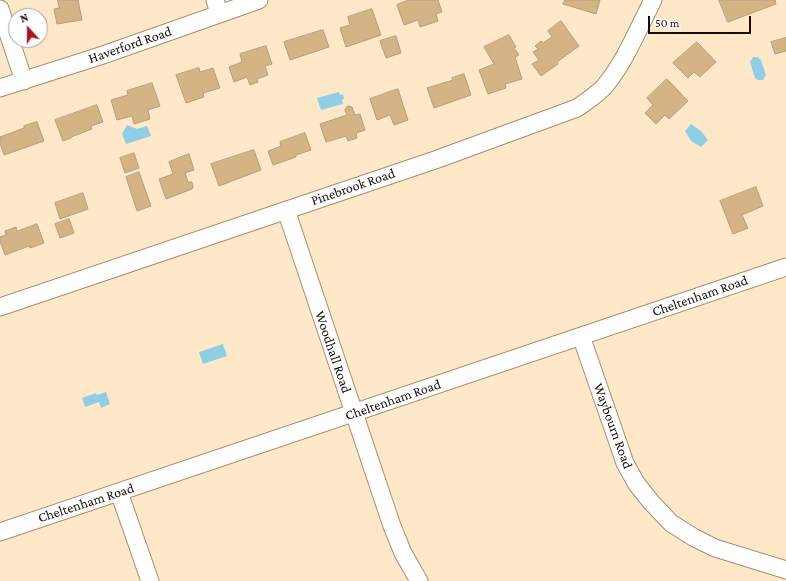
<!DOCTYPE html>
<html>
<head>
<meta charset="utf-8">
<style>
	body { margin:0 }
	#map { position:relative; width:786px; height:581px; overflow:hidden; background:#fee8c8; font-family:"Crimson Pro",serif }
	canvas { display:block }
	.north { position:absolute; left:8px; top:8px; width:40px; height:40px; box-sizing:border-box; background:#fff; border:1px solid #a29f9b; border-radius:50%; rotate:339deg; font-size:11px; font-weight:700; line-height:16px; text-align:center; color:#160e04 }
	.north::after { content:''; display:block; margin:auto; width:14px; height:18px; background:#aa1526; clip-path:polygon(50% 0,100% 100%,50% 72%,0 100%) }
	.scale { position:absolute; left:648px; top:16px; width:103px; height:18px; box-sizing:border-box; border:2px solid #160e04; border-top:0; padding-left:5px; font-size:12px; line-height:14px; white-space:nowrap; color:#160e04; -webkit-text-stroke:3px #fff; paint-order:stroke }
</style>
</head>
<body>
<div id="map">
<canvas width="786" height="581"></canvas>
<div class="north">N</div>
<div class="scale">50 m</div>
</div>
<script>
const g = document.querySelector('canvas').getContext('2d');
g.lineJoin = 'round';
function paint(path, color) { g.fillStyle = color; g.fill(path, 'evenodd'); }
function strokePath(path, color, width, dash) { g.strokeStyle = color; g.lineWidth = width; g.lineCap = dash ? 'butt' : 'round'; g.setLineDash(dash || []); g.stroke(path); }
function drawText(font, color, halo, rows, align = 'center') {
  g.font = font + ' "Crimson Pro",serif'; g.lineWidth = 3; g.setLineDash([]); g.textBaseline = 'middle'; g.strokeStyle = halo; g.fillStyle = color; for (const [text, x, y, turn = 0] of rows) {
    g.save(); g.translate(x, y); g.rotate((+turn || 0) * Math.PI / 180); g.textAlign = isNaN(turn) ? turn : align; if (halo) g.strokeText(text, 0, 0); g.fillText(text, 0, 0); g.restore();
  }
}
const water = new Path2D(`
	M 753,57 L 758,57 L 761,60 L 766,75 L 763,80 L 758,80 L 755,78 L 750,62 Z
	M 339,92 L 340,95 L 343,94 L 344,99 L 342,100 L 343,104 L 321,110 L 317,98 Z
	M 691,124 L 701,131 L 708,140 L 701,147 L 691,141 L 685,131 Z
	M 127,125 L 137,129 L 147,126 L 151,136 L 126,144 L 122,134 Z
	M 223,344 L 227,356 L 203,364 L 199,352 Z
	M 106,392 L 110,404 L 101,408 L 99,402 L 85,407 L 82,398 L 96,393 L 97,395 Z`);
const building = new Path2D(`
	M 58,0 L 78,0 L 82,20 L 57,24 L 54,9 L 59,8 Z
	M 409,0 L 438,0 L 442,12 L 436,14 L 438,21 L 420,27 L 418,20 L 404,25 L 397,5 Z
	M 565,0 L 564,0 L 600,0 L 596,14 L 563,4 Z
	M 719,0 L 775,0 L 776,4 L 728,22 Z
	M 372,9 L 381,35 L 346,47 L 340,28 L 350,25 L 348,17 Z
	M 561,21 L 579,46 L 557,62 L 558,64 L 541,76 L 532,64 L 539,60 L 533,52 L 538,49 L 535,46 L 541,41 L 543,43 L 552,37 L 548,31 Z
	M 323,30 L 329,47 L 290,60 L 284,42 Z
	M 509,35 L 516,47 L 514,48 L 519,55 L 515,57 L 522,79 L 505,84 L 506,88 L 488,94 L 479,70 L 494,64 L 484,47 Z
	M 396,36 L 401,53 L 386,58 L 380,41 Z
	M 786,38 L 786,51 L 775,54 L 771,42 Z
	M 697,42 L 716,62 L 700,77 L 694,72 L 688,78 L 673,63 Z
	M 266,46 L 272,64 L 265,66 L 268,75 L 257,79 L 258,82 L 250,85 L 247,77 L 234,82 L 229,67 L 242,62 L 240,54 Z
	M 199,68 L 200,72 L 213,68 L 220,88 L 203,93 L 204,97 L 186,103 L 176,75 Z
	M 464,74 L 471,95 L 434,108 L 427,88 L 453,80 L 452,78 Z
	M 667,79 L 688,101 L 669,119 L 665,115 L 656,124 L 645,113 L 653,105 L 647,98 Z
	M 152,83 L 160,106 L 148,110 L 150,119 L 134,124 L 132,116 L 117,120 L 111,100 L 128,95 L 127,91 Z
	M 398,89 L 408,120 L 394,125 L 390,115 L 377,120 L 370,99 Z
	M 97,105 L 103,122 L 91,126 L 92,129 L 71,137 L 71,138 L 63,141 L 55,120 Z
	M 348,106 L 352,107 L 355,115 L 360,114 L 365,130 L 356,133 L 357,138 L 348,141 L 346,136 L 326,142 L 320,124 L 347,115 L 345,110 Z
	M 37,122 L 44,141 L 4,155 L 0,143 L 0,137 L 24,128 L 24,126 Z
	M 305,133 L 311,150 L 296,155 L 296,157 L 273,165 L 268,151 L 281,146 L 280,142 Z
	M 254,150 L 261,170 L 219,186 L 211,164 Z
	M 134,153 L 139,168 L 125,173 L 120,158 Z
	M 189,154 L 194,170 L 185,173 L 188,182 L 192,182 L 193,187 L 192,189 L 166,199 L 159,179 L 173,174 L 169,162 Z
	M 139,172 L 151,206 L 137,211 L 126,177 Z
	M 756,187 L 763,206 L 742,215 L 748,228 L 733,234 L 720,201 Z
	M 83,193 L 88,209 L 60,219 L 55,203 Z
	M 69,219 L 74,233 L 60,238 L 55,224 Z
	M 37,224 L 44,243 L 30,248 L 29,246 L 5,255 L 0,241 L 0,237 L 6,235 L 5,231 L 16,227 L 17,231 Z`);
const minor = new Path2D(`
	M 215,0 L 219,13
	M 0,9 L 24,81
	M 0,88 L 103,55 L 259,0
	M 286,210 L 392,526 L 403,553 L 419,581
	M 0,307 L 435,160 L 577,108 C 586,102 596,95 604,87 C 625,62 638,29 653,0
	M 581,336 L 625,463 L 636,483 L 651,502 L 671,523 L 693,537 L 715,548 L 786,570
	M 119,492 L 150,581
	M 0,532 L 786,267`);
const streetNames = [
	["Haverford Road",130,45,-19],
	["Pinebrook Road",353,187,-19],
	["Cheltenham Road",700,296,-19],
	["Woodhall Road",333,352,71],
	["Cheltenham Road",393,400,-19],
	["Waybourn Road",613,426,70],
	["Cheltenham Road",86,503,-18]
];
paint(water, '#8fcfe6');
paint(building, '#d4b384');
strokePath(building, '#b49f81', 1);
strokePath(minor, '#a38e71', 19);
strokePath(minor, '#fff', 17);
drawText('14px', '#160e04', '#fff', streetNames);
</script>
</body>
</html>
